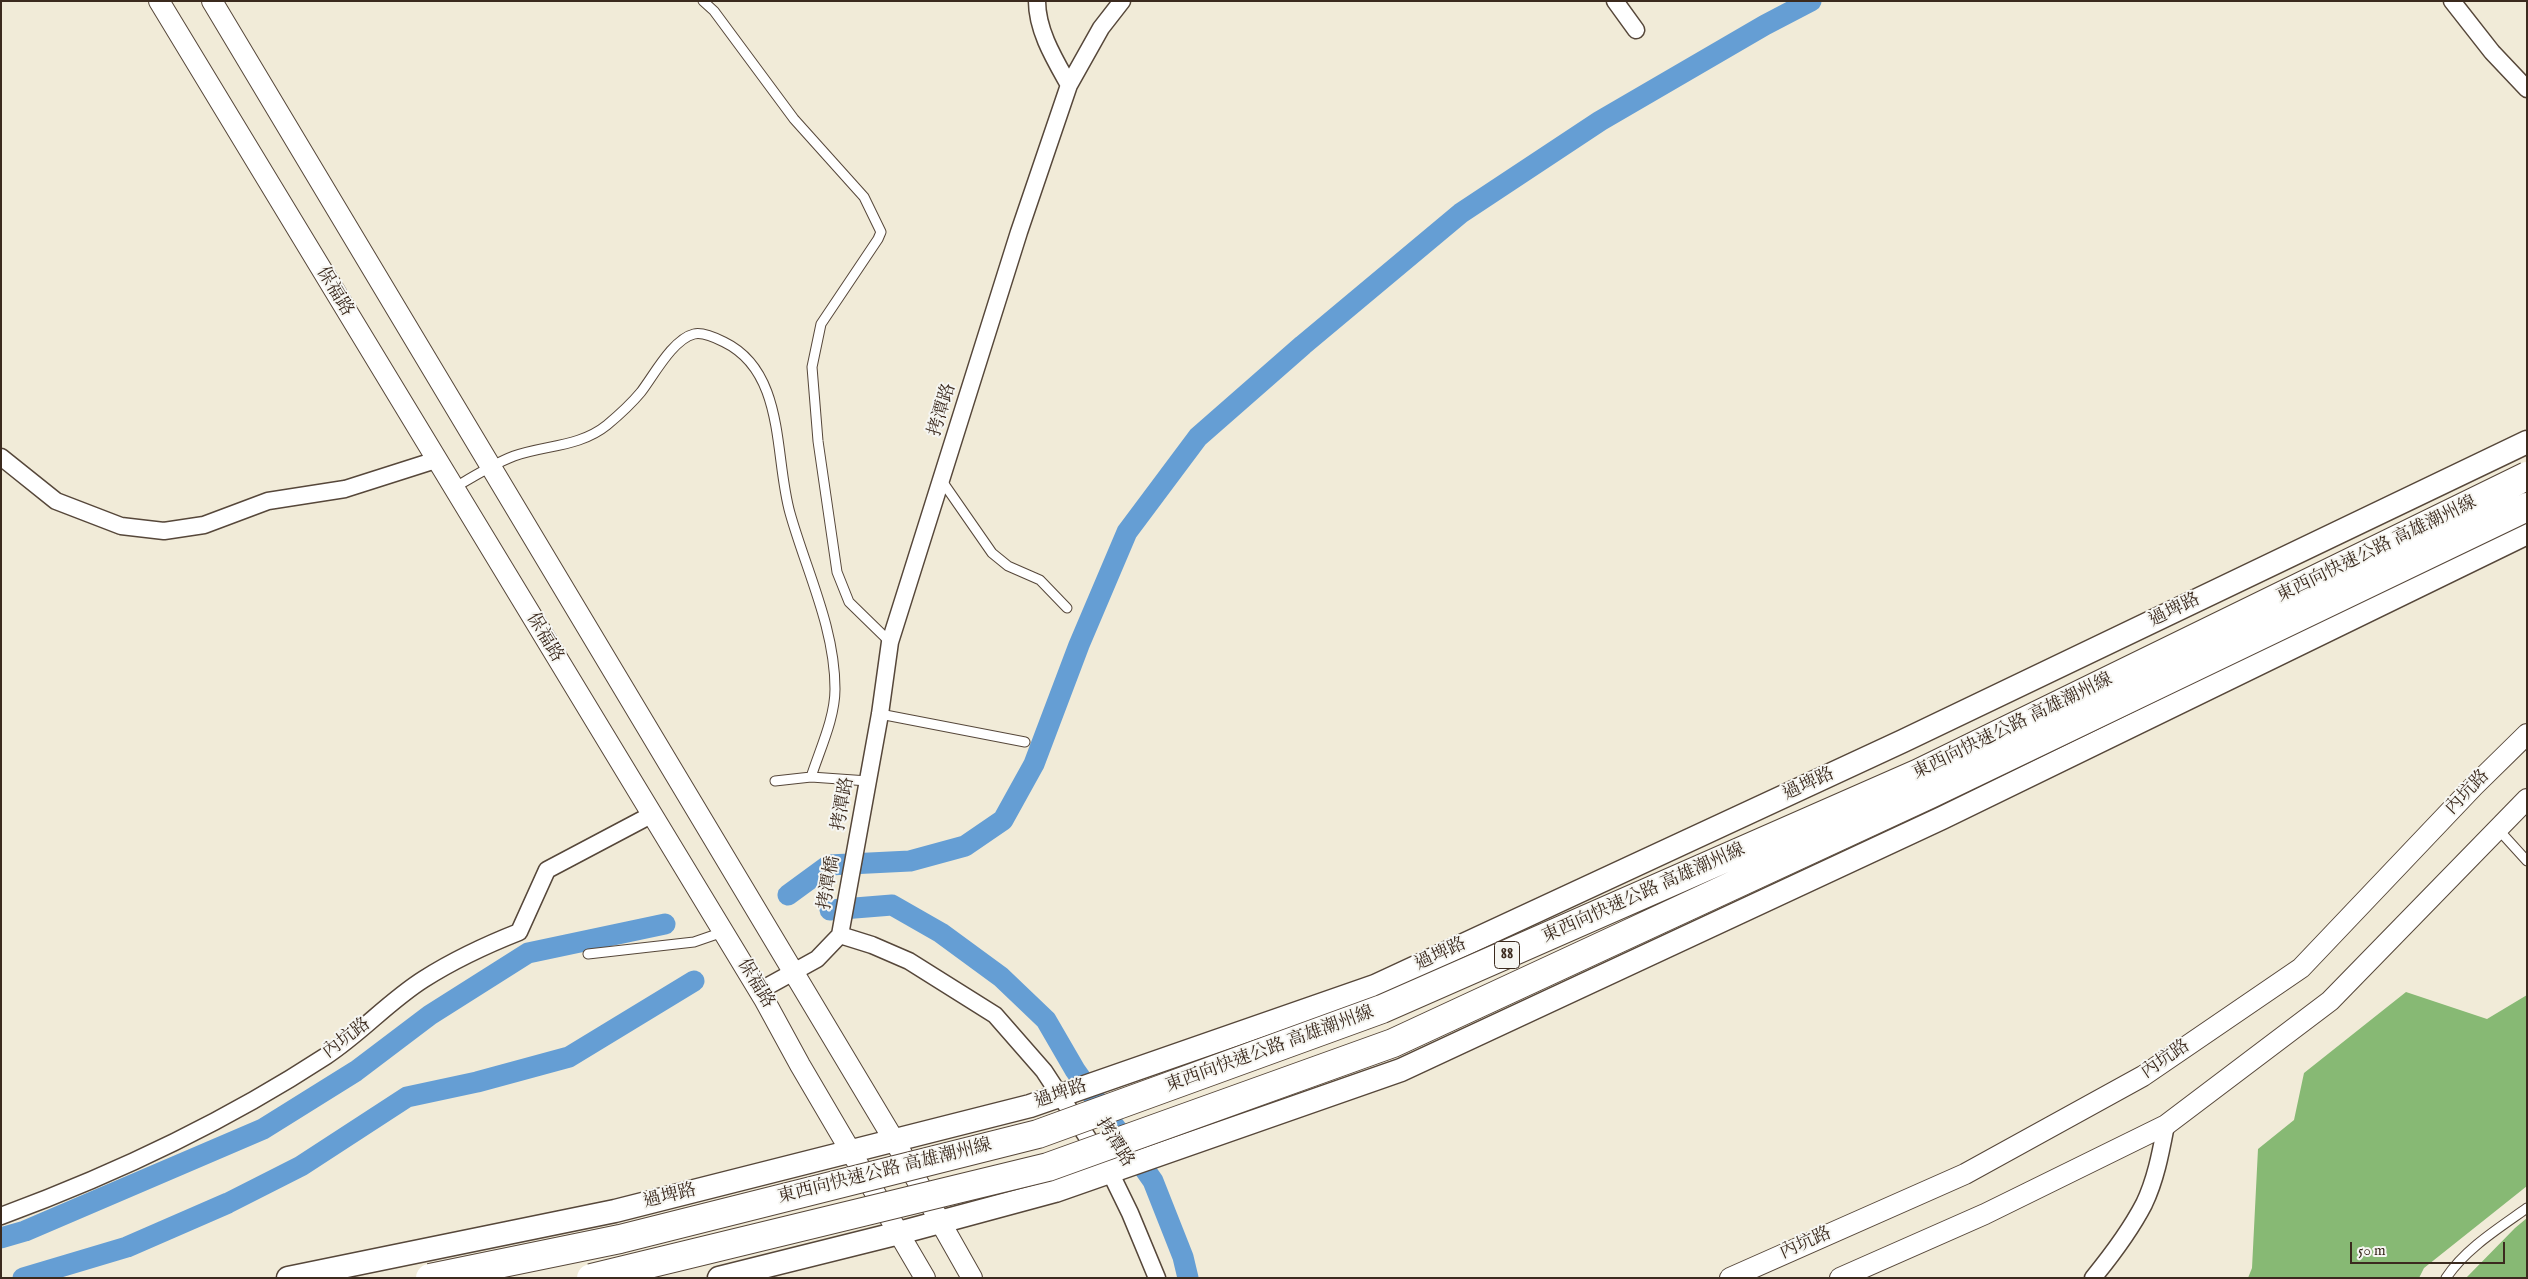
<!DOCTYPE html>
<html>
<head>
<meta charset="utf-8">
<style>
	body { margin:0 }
	#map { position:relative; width:2528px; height:1279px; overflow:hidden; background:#f1ebd8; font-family:"IM FELL English",serif }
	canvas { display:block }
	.frame { position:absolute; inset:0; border:2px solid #3b2a1e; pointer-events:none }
	.scale { position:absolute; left:2350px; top:1242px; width:155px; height:22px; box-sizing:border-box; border:2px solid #3b2a1e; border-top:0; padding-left:6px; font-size:15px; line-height:18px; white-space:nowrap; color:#3b2a1e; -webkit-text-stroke:4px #f6f6f2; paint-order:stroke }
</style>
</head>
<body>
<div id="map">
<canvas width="2528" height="1279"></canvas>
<div class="frame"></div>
<div class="scale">50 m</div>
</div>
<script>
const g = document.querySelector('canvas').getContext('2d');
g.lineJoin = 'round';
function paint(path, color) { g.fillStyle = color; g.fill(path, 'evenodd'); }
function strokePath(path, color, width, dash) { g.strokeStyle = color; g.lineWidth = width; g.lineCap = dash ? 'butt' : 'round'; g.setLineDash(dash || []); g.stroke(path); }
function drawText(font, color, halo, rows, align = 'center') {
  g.font = font + ' "IM FELL English","Noto Serif TC",serif'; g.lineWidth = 4; g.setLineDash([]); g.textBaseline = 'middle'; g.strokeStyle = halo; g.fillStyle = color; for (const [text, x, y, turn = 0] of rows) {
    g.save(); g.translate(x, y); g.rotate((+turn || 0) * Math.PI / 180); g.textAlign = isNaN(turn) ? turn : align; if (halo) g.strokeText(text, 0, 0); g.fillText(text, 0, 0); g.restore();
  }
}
const forest = new Path2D(`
	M 2406,992 L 2487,1019 L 2527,995 L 2527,1186 L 2424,1268 L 2419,1278 L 2248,1278 L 2252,1268 L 2258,1149 L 2294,1120 L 2304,1073 Z
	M 2527,1218 L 2527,1278 L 2466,1278 L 2515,1228 Z`);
const canal = new Path2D(`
	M 788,895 L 829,865 L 910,861 L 965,846 L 1003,820 L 1034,764 L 1079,645 L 1127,532 L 1198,437 L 1303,345 L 1461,213 L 1600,121 L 1765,25 L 1811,1
	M 830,910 L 892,905 L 941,933 L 1001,977 L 1046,1020 L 1075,1070 L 1153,1181 L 1183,1257 L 1188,1278
	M 1,1238 L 25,1231 L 263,1129 L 356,1071 L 430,1015 L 528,953 L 665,924
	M 23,1278 L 127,1247 L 228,1203 L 301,1166 L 407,1097 L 477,1082 L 569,1057 L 694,981`);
const service = new Path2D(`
	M 703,1 L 714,11 L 794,119 L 864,197 L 881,232 L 878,239 L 821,324 L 812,367 L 818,441 L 837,572 L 849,602 L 890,642
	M 942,481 L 992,553 L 1008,566 L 1040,580 L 1067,608
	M 454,488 C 474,476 493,464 514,456 C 545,445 580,447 607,425 C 619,415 631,404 641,392 C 654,375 673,339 694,334 C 702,332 716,338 724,342 C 786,372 774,457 790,513 C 806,570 835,628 835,689 C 835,718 820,749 811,777
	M 880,714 L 1025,742
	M 775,781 L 811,777 L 868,781
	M 2497,828 L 2527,861
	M 588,954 L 694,942 L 723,932
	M 2446,1278 C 2465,1249 2499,1228 2527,1208`);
const minor = new Path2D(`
	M 1037,1 C 1037,31 1055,60 1069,85
	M 1615,1 L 1636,30
	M 2452,1 L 2492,52 L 2527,89
	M 1,457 L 56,501 L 121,526 L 164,531 L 204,525 L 268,501 L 345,489 L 436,460
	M 840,935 L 872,945 L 909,961 L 995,1015 L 1044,1071 L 1110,1172 L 1130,1213 L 1157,1278
	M 759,991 L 817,959 L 840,935 L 880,714 L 890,642 L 1019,232 L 1069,85 L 1101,28 L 1122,1
	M 1,1216 C 115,1174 225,1122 326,1056 C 361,1033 389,1001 424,979 C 454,960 486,945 519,932 L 547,870 L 651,815
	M 2093,1278 C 2111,1256 2131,1229 2144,1204 C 2156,1179 2161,1151 2166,1125`);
const tertiary = new Path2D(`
	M 159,1 L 764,999 L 800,1065 L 925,1278
	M 212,1 L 894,1140 L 972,1278
	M 1730,1278 L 1965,1174 L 2143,1076 L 2301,968 L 2474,786 L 2527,734
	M 1840,1278 L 1985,1214 L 2166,1125 L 2330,1001 L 2527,799`);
const secondary = new Path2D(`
	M 288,1278 L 615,1211 L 1030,1106 L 1375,986 L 1903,741 L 2527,442
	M 719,1278 L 899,1233 L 1055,1191 L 1401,1070 L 1942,818 L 2527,533`);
const trunkBridge = new Path2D(`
	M 430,1278 L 620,1239 L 1038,1134 L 1382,1009 L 1919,773 L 2527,476
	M 591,1278 L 1048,1167 L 1393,1043 L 1930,794 L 2527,507`);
const shields = [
	[1507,955,25]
];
const shieldNames = [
	["88",1507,955]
];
const streetNames = [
	["保福路",334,292,59],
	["拷潭路",943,410,-73],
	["東西向快速公路 高雄潮州線",2377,550,-26],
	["過埤路",2175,611,-26],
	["保福路",544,638,59],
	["東西向快速公路 高雄潮州線",2013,727,-26],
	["過埤路",1809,785,-25],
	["內坑路",2468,793,-46],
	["拷潭路",844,804,-80],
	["拷潭橋",830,883,-80],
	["東西向快速公路 高雄潮州線",1644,894,-24],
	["過埤路",1441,955,-25],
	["保福路",755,984,59],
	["內坑路",347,1039,-37],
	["東西向快速公路 高雄潮州線",1270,1050,-20],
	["內坑路",2166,1060,-34],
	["過埤路",1061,1095,-19],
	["拷潭路",1114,1143,58],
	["東西向快速公路 高雄潮州線",885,1172,-14],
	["過埤路",670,1197,-14],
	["內坑路",1806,1244,-24]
];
paint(forest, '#87b974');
strokePath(canal, '#659ed4', 21);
strokePath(service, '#56473a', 11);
strokePath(minor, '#56473a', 19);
strokePath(tertiary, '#56473a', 22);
strokePath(secondary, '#56473a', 25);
strokePath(service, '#fff', 9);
strokePath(minor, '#fff', 16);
strokePath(tertiary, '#fff', 20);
strokePath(secondary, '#fff', 22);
strokePath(trunkBridge, '#56473a', 30, []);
strokePath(trunkBridge, '#fff', 28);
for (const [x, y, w] of shields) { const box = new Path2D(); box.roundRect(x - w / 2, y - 13.5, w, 27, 4); g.fillStyle = '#f6f6f2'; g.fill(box); strokePath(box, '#3b2a1e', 1); }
drawText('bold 16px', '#3b2a1e', null, shieldNames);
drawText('18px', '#3b2a1e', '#f6f6f2', streetNames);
</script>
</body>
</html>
